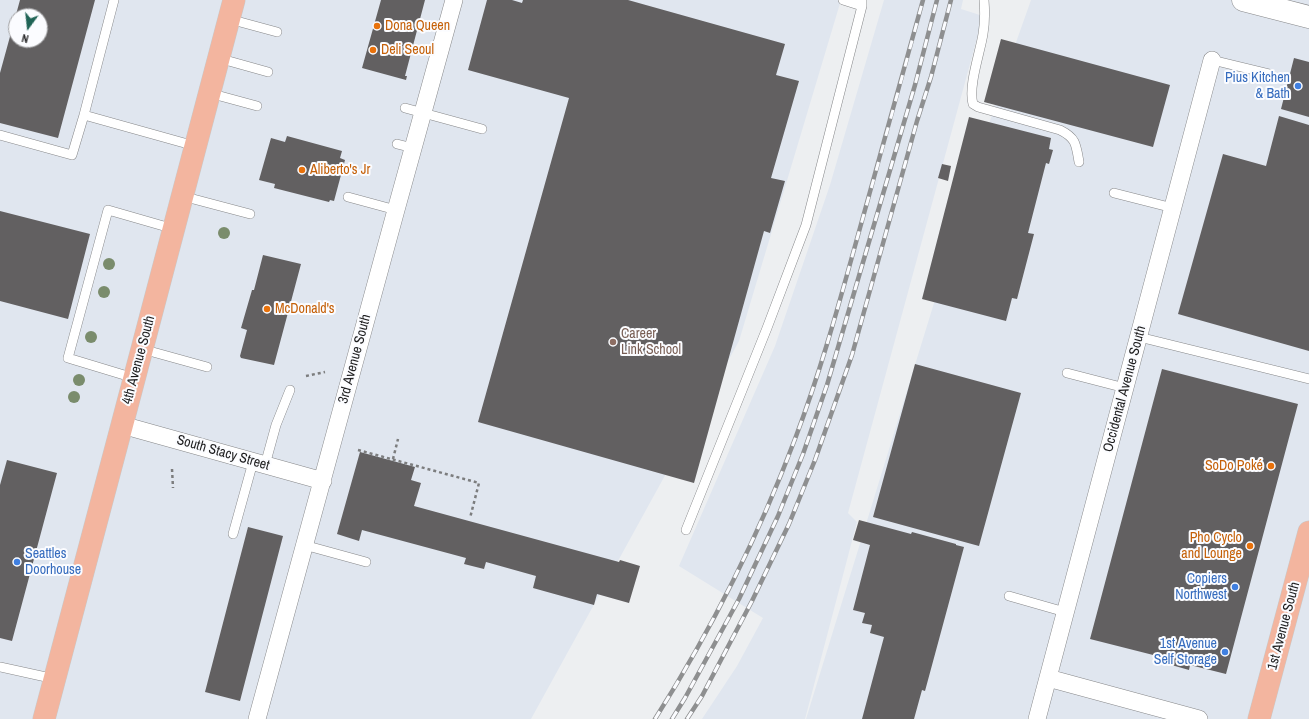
<!DOCTYPE html>
<html>
<head>
<meta charset="utf-8">
<style>
	body { margin:0 }
	#map { position:relative; width:1309px; height:719px; overflow:hidden; background:#edeff1; font-family:"Archivo Narrow",sans-serif }
	canvas { display:block }
	.north { position:absolute; left:8px; top:8px; width:40px; height:40px; box-sizing:border-box; background:#fbfcff; border:1px solid #a3a3a5; border-radius:50%; rotate:195deg; font-size:11px; font-weight:700; line-height:16px; text-align:center; color:#1e1e1f }
	.north::after { content:''; display:block; margin:auto; width:14px; height:18px; background:#206456; clip-path:polygon(50% 0,100% 100%,50% 72%,0 100%) }
</style>
</head>
<body>
<div id="map">
<canvas width="1309" height="719"></canvas>
<div class="north">N</div>
</div>
<script>
const g = document.querySelector('canvas').getContext('2d');
g.lineJoin = 'round';
function paint(path, color) { g.fillStyle = color; g.fill(path, 'evenodd'); }
function strokePath(path, color, width, dash) { g.strokeStyle = color; g.lineWidth = width; g.lineCap = dash ? 'butt' : 'round'; g.setLineDash(dash || []); g.stroke(path); }
function drawText(font, color, halo, rows, align = 'center') {
  g.font = font + ' "Archivo Narrow",sans-serif'; g.lineWidth = 4; g.setLineDash([]); g.textBaseline = 'middle'; g.strokeStyle = halo; g.fillStyle = color; for (const [text, x, y, turn = 0] of rows) {
    g.save(); g.translate(x, y); g.rotate((+turn || 0) * Math.PI / 180); g.textAlign = isNaN(turn) ? turn : align; if (halo) g.strokeText(text, 0, 0); g.fillText(text, 0, 0); g.restore();
  }
}
const built = new Path2D(`
	M 0,0 L 841,0 L 739,341 L 531,719 L 0,719 ZM 16,16 L 40,16 L 40,40 L 16,40 Z
	M 884,0 L 963,0 L 961,9 L 983,16 L 848,513 L 857,522 L 805,719 L 702,719 L 737,666 L 763,618 L 679,566 L 775,346 L 830,185 Z
	M 1031,0 L 1309,0 L 1309,719 L 806,719 L 1002,82 Z`);
const building = new Path2D(`
	M 20,0 L 95,0 L 58,138 L 0,123 L 0,73 ZM 16,16 L 40,16 L 40,40 L 16,40 Z
	M 381,0 L 425,0 L 405,76 L 407,76 L 406,80 L 362,68 Z
	M 487,0 L 512,0 L 522,3 L 523,0 L 628,0 L 785,44 L 776,75 L 799,81 L 771,178 L 785,181 L 770,233 L 764,231 L 694,483 L 478,422 L 569,98 L 468,70 Z
	M 1001,39 L 1170,85 L 1153,147 L 984,102 Z
	M 1294,58 L 1309,62 L 1309,117 L 1281,109 Z
	M 1279,116 L 1309,125 L 1309,351 L 1178,314 L 1223,154 L 1266,166 Z
	M 969,117 L 1051,138 L 1049,149 L 1053,150 L 1049,164 L 1046,163 L 1028,233 L 1034,234 L 1017,299 L 1012,298 L 1006,321 L 922,299 Z
	M 287,136 L 342,151 L 340,158 L 345,160 L 334,201 L 330,200 L 329,202 L 274,188 L 275,184 L 259,180 L 271,138 L 285,142 Z
	M 942,164 L 951,166 L 948,181 L 938,178 Z
	M 0,211 L 90,234 L 68,319 L 0,301 Z
	M 263,255 L 301,264 L 274,365 L 241,358 L 240,356 L 247,330 L 241,328 L 252,290 L 254,290 Z
	M 915,364 L 1021,393 L 979,546 L 873,517 Z
	M 1162,369 L 1298,404 L 1226,674 L 1190,665 L 1189,670 L 1168,664 L 1169,659 L 1090,639 Z
	M 360,452 L 415,467 L 411,480 L 421,483 L 414,506 L 619,562 L 620,560 L 640,566 L 629,603 L 597,594 L 594,605 L 533,588 L 536,576 L 486,562 L 484,569 L 464,564 L 466,558 L 362,530 L 359,541 L 337,534 Z
	M 7,460 L 57,473 L 12,641 L 0,638 L 0,485 Z
	M 859,520 L 911,534 L 912,532 L 956,544 L 956,545 L 964,547 L 925,691 L 922,690 L 914,719 L 862,719 L 884,637 L 870,633 L 872,625 L 862,623 L 865,613 L 853,610 L 870,545 L 853,540 Z
	M 248,527 L 283,536 L 240,701 L 205,692 Z`);
const path = new Path2D(`
	M 306,376 L 325,372
	M 358,450 L 479,483 L 470,518
	M 393,459 L 398,439
	M 172,469 L 173,488`);
const service = new Path2D(`
	M 114,0 L 84,115 L 195,146
	M 843,0 L 862,6
	M 984,0 C 985,12 985,22 983,34 C 980,53 968,86 973,104 L 978,107 L 1060,130 C 1076,138 1076,144 1079,162
	M 229,19 L 277,32
	M 218,58 L 268,72
	M 1212,60 L 1270,74
	M 209,93 L 257,106
	M 405,108 L 482,129
	M 0,135 L 72,155 L 84,115
	M 397,144 L 413,148
	M 1114,193 L 1173,208
	M 182,196 L 250,214
	M 348,197 L 396,210
	M 1139,337 L 1309,379
	M 142,349 L 207,367
	M 1067,373 L 1125,388
	M 134,378 L 68,358 L 108,210 L 174,229
	M 265,465 L 276,425 L 290,390
	M 686,530 L 767,328 L 806,225 L 862,6 L 862,0
	M 233,534 L 253,462
	M 304,545 L 366,562
	M 1009,596 L 1065,612
	M 0,667 L 55,679`);
const minor = new Path2D(`
	M 122,425 L 323,481
	M 1048,678 L 1199,719
	M 257,719 L 396,210 L 454,0
	M 1037,719 L 1212,60`);
const secondary = new Path2D(`
	M 1243,0 L 1309,17`);
const primary = new Path2D(`
	M 44,719 L 122,425 L 234,0
	M 1259,719 L 1309,532`);
const rail = new Path2D(`
	M 655,719 C 710,632 759,535 795,439 C 819,376 837,311 855,246 C 878,164 901,82 923,0
	M 672,719 L 685,698 L 739,599 L 778,516 L 803,454 L 827,385 L 915,85 L 937,0
	M 687,719 L 702,696 L 752,601 L 789,524 L 815,460 L 852,355 L 917,121 L 931,77 L 951,0`);
const trees = [
	[224,233],
	[109,264],
	[104,292],
	[91,337],
	[79,380],
	[74,397]
];
const markers = [
	[377,26,4,"#e8710a"],
	[373,50,4,"#e8710a"],
	[1298,86,4,"#3f7fe0"],
	[302,170,4,"#e8710a"],
	[267,309,4,"#e8710a"],
	[613,342,4,"#8d6e63"],
	[1271,466,4,"#e8710a"],
	[1250,546,4,"#e8710a"],
	[17,562,4,"#3f7fe0"],
	[1235,587,4,"#3f7fe0"],
	[1225,652,4,"#3f7fe0"]
];
const foodNames = [
	["Dona Queen",385,26],
	["Deli Seoul",381,50],
	["Aliberto's Jr",310,170],
	["McDonald's",275,309],
	["SoDo Poké",1263,466,"right"],
	["Pho Cyclo",1242,538,"right"],
	["and Lounge",1242,554,"right"]
];
const shopNames = [
	["Pius Kitchen",1290,78],
	["& Bath",1290,94],
	["Seattles",25,554,"left"],
	["Doorhouse",25,570,"left"],
	["Copiers",1227,579],
	["Northwest",1227,595],
	["1st Avenue",1217,644],
	["Self Storage",1217,660]
];
const educationNames = [
	["Career",621,334],
	["Link School",621,350]
];
const streetNames = [
	["3rd Avenue South",355,359,-75],
	["4th Avenue South",139,360,-75],
	["Occidental Avenue South",1125,389,-75],
	["South Stacy Street",223,453,16],
	["1st Avenue South",1284,626,-75]
];
paint(built, '#e0e6ef');
paint(building, '#626061');
strokePath(service, '#87888a', 10);
strokePath(minor, '#87888a', 18);
strokePath(secondary, '#87888a', 23);
strokePath(primary, '#c9c9c9', 23);
strokePath(path, '#7c7d7e', 2.5, [3, 3]);
strokePath(service, '#fff', 9);
strokePath(minor, '#fff', 17);
strokePath(secondary, '#fff', 22);
strokePath(primary, '#f3b59f', 22);
strokePath(rail, '#8e8f90', 4.5);
strokePath(rail, '#fbfcff', 3, [9]);
g.fillStyle = '#7a8c6c';
for (const [x, y] of trees) { g.beginPath(); g.arc(x, y, 6, 0, 2 * Math.PI); g.fill(); }
for (const [x, y, r, color] of markers) { const dot = new Path2D(); dot.arc(x, y, r, 0, 2 * Math.PI); g.fillStyle = color; g.fill(dot); strokePath(dot, '#fbfcff', 1.5); }
drawText('14px', '#c56008', '#fbfcff', foodNames, 'left');
drawText('14px', '#366cbe', '#fbfcff', shopNames, 'right');
drawText('14px', '#785e54', '#fbfcff', educationNames, 'left');
drawText('14px', '#1e1e1f', '#fbfcff', streetNames);
</script>
</body>
</html>
